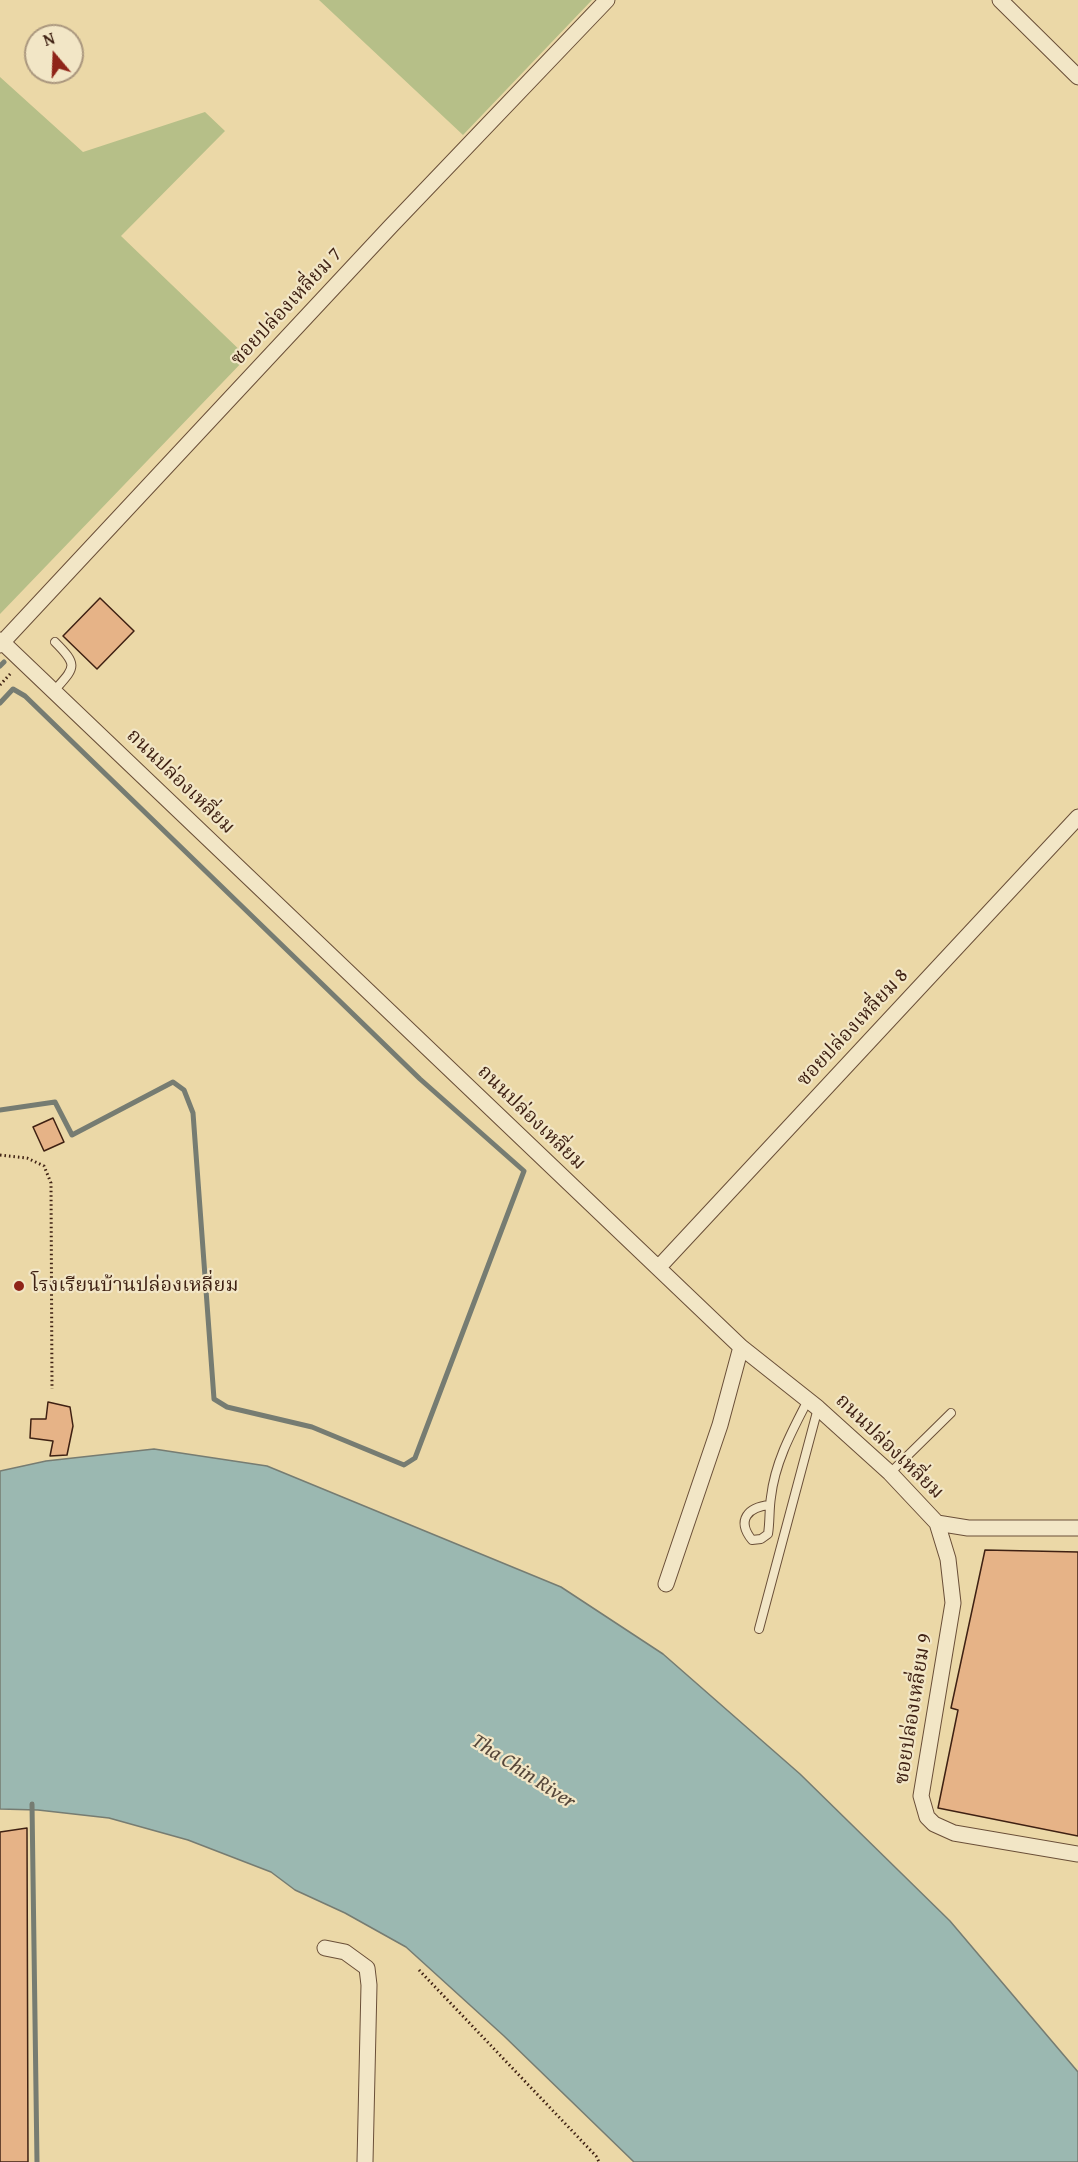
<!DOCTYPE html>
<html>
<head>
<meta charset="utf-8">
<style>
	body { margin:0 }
	#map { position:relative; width:1078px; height:2162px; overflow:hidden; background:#ebd8a7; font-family:"Gentium Book Plus",serif }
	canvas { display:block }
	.north { position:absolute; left:24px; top:24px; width:60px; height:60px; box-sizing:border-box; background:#f2e6c6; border:2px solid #aa977e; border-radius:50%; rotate:341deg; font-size:16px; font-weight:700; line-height:24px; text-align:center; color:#3f2113 }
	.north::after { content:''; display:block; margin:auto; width:21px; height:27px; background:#8f2418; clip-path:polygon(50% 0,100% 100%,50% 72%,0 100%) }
</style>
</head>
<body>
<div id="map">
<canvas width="1078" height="2162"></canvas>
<div class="north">N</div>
</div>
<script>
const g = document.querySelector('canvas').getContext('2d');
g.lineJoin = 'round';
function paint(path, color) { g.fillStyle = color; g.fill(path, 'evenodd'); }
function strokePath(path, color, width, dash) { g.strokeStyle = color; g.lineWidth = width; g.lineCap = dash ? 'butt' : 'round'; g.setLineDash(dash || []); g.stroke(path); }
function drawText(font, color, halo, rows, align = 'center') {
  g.font = font + ' "Gentium Book Plus","Noto Serif Thai",serif'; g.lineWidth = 4.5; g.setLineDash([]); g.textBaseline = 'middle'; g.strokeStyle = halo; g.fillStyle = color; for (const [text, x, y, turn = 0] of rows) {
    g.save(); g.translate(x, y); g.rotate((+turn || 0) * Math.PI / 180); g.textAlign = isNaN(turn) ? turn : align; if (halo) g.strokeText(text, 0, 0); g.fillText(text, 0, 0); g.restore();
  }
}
const green = new Path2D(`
	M 319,0 L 592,0 L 463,135 Z
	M 0,77 L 83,152 L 205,112 L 225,131 L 121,236 L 247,357 L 0,614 Z`);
const water = new Path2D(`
	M 154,1449 L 267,1466 L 561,1587 L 663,1654 L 800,1774 L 950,1921 L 1078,2072 L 1078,2162 L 634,2162 L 504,2036 L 406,1947 L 345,1913 L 295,1890 L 271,1872 L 188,1840 L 109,1818 L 38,1810 L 0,1809 L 0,1471 L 46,1461 Z`);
const stream = new Path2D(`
	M 0,666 L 4,662
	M 0,703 L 13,689 L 25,696 L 420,1079 L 524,1171 L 415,1458 L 404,1465 L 312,1427 L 227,1407 L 214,1399 L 193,1113 L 184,1090 L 173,1082 L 72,1135 L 55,1102 L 0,1110
	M 32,1804 L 37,2162`);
const building = new Path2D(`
	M 100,598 L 134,631 L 97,669 L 63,636 Z
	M 53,1118 L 64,1142 L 44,1151 L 33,1127 Z
	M 48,1402 L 70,1407 L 73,1426 L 67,1455 L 50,1456 L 53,1441 L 30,1438 L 31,1419 L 46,1419 Z
	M 985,1550 L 1078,1552 L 1078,1836 L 938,1808 L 958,1710 L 951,1708 Z
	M 27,1828 L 28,2162 L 0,2162 L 0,1832 Z`);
const path = new Path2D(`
	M 0,685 L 11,673
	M 0,1155 L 27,1158 L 44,1166 L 51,1183 L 52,1389
	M 419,1970 L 596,2156 L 599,2162`);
const service = new Path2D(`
	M 54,691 C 75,667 79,666 55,642
	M 890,1473 L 951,1413
	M 770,1505 C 748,1507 736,1520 752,1540 L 761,1539 L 768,1534 C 770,1522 769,1509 771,1497 C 775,1462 792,1431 808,1400
	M 759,1629 L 818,1408`);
const minor = new Path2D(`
	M 1000,0 L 1078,77
	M 0,640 L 741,1347 L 818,1408 L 890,1473 L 937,1523 L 968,1528 L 1078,1528
	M 0,645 L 391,226 L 607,0
	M 659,1267 L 1078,817
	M 937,1523 L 948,1559 L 953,1603 L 921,1796 L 927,1817 L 934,1824 L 954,1833 L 1078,1854
	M 666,1584 L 720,1425 L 741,1347
	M 325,1948 L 345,1952 L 367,1968 L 369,1985 L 365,2162`);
const markers = [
	[19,1286,6,"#8f2418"]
];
const streetNames = [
	["ซอยปล่องเหลี่ยม 7",287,307,-47],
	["ถนนปล่องเหลี่ยม",180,782,44],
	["ซอยปล่องเหลี่ยม 8",853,1028,-47],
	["ถนนปล่องเหลี่ยม",531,1118,44],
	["ถนนปล่องเหลี่ยม",889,1447,44],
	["ซอยปล่องเหลี่ยม 9",914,1709,-81]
];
const poiNames = [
	["โรงเรียนบ้านปล่องเหลี่ยม",31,1286]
];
const waterNames = [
	["Tha Chin River",523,1772,33]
];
paint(green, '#b6bf88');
paint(water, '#9bb8b1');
strokePath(water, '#767c72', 1.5);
strokePath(stream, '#767c72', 5);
paint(building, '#e6b387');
strokePath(building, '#3f2113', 1.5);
strokePath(service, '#6a4f38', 10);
strokePath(minor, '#6a4f38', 17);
strokePath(path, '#3f2113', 3, [1.5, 3]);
strokePath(service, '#f2e6c6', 8);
strokePath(minor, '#f2e6c6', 15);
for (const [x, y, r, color] of markers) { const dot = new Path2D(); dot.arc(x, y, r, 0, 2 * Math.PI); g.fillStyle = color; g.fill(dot); strokePath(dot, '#f2e6c6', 2); }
drawText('20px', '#3f2113', '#f2e6c6', streetNames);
drawText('20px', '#3f2113', '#f2e6c6', poiNames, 'left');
drawText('italic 21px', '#56473a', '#f2e6c6', waterNames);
</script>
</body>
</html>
